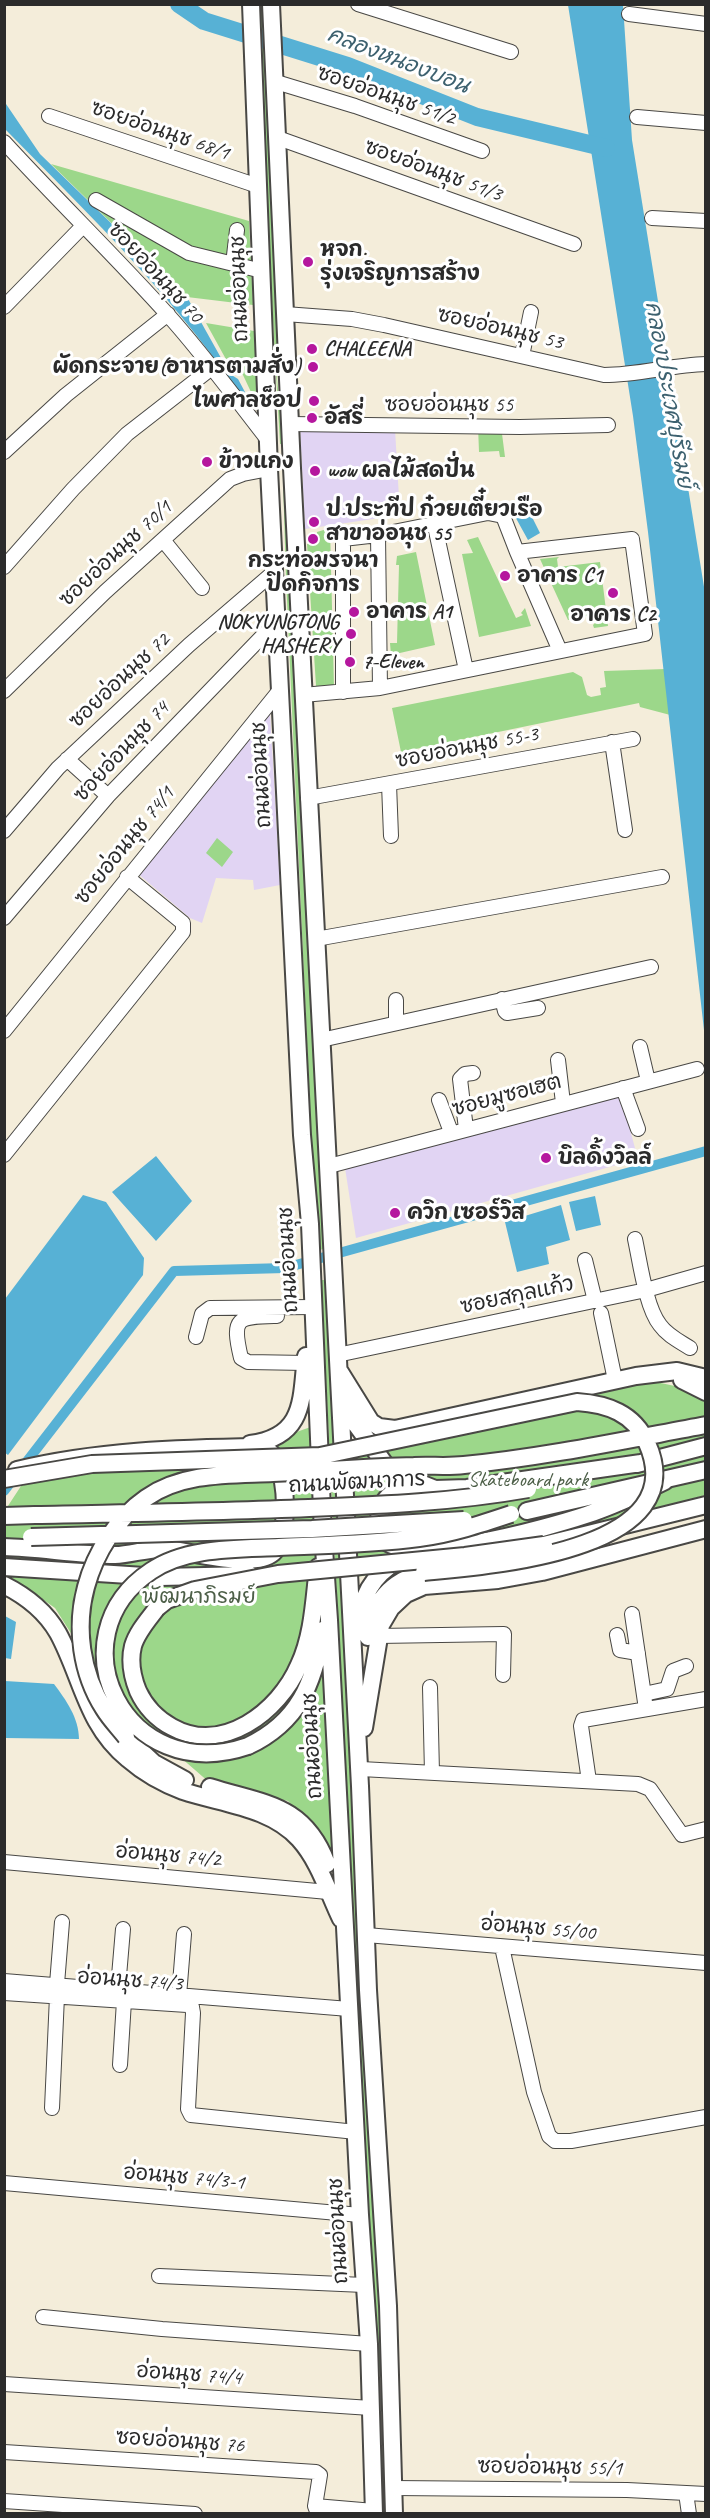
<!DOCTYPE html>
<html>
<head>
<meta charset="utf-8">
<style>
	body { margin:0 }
	#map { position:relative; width:710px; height:2518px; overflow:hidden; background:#f4edda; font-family:Caveat,sans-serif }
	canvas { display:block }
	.frame { position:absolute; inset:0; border:6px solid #2b2b2b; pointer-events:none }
</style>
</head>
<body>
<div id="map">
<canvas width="710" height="2518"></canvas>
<div class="frame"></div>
</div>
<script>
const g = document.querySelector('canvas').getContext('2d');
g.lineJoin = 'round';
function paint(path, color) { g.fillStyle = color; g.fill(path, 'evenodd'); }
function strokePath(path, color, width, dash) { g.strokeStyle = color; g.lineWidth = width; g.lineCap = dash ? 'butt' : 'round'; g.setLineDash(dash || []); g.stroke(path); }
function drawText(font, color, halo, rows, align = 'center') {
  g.font = font + ' Caveat,"Playpen Sans Thai",sans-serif'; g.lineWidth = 6; g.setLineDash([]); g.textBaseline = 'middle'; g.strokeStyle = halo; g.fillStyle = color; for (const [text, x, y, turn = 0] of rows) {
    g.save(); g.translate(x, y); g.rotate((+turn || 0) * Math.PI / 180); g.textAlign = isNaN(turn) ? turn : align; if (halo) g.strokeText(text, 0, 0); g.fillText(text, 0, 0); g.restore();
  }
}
const built = new Path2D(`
	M 300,427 L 395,429 L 400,515 L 305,529 Z
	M 270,712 L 280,885 L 254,890 L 253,880 L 216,878 L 202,923 L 190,918 L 137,873 Z
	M 620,1093 L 638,1159 L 356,1238 L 345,1168 Z`);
const green = new Path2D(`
	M 259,5 L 262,5 L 280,346 L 277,378 L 283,444 L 280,444 L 270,266 Z
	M 51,164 L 249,221 L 253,305 L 187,297 Z
	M 206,323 L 254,331 L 258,407 L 243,375 L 233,372 Z
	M 478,426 L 501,426 L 505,457 L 500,457 L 499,451 L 479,452 Z
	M 283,481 L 286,481 L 323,1249 L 320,1250 L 312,1155 L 286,578 Z
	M 330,528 L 334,687 L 316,686 L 307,544 L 317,543 L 317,532 Z
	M 478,537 L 516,618 L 523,615 L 521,613 L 525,608 L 531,626 L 479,637 L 462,554 L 473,553 L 467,540 Z
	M 416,552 L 435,645 L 391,655 L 390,643 L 397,643 L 399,565 L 396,565 L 397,556 Z
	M 559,557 L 557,559 L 558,567 L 600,562 L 608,626 L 594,628 L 593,625 L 597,621 L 596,614 L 568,620 L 540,559 Z
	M 666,669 L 674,716 L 640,707 L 639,703 L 401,752 L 392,708 L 573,672 L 582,677 L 587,695 L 591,697 L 601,695 L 600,688 L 606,687 L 604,671 Z
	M 217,838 L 233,852 L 222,867 L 206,853 Z
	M 321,1280 L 325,1280 L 381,2357 L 380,2378 L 368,2222 Z
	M 647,1380 L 684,1388 L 705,1402 L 705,1495 L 618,1520 L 544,1545 L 357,1577 L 353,1455 L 386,1449 Z
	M 319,1424 L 341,1860 L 288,1801 L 210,1783 L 112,1698 L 55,1608 L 15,1580 L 5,1575 L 4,1512 L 21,1486 L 42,1480 L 115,1469 L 198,1467 Z`);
const water = new Path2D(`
	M 568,5 L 623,5 L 632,140 L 705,593 L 705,1039 L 648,532 L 633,416 Z
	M 4,101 L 40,154 L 187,297 L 230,374 L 238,379 L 253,407 L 249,409 C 183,305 91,217 5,129 Z
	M 526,505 L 540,533 L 528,540 L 512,511 Z
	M 156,1156 L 192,1201 L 156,1241 L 112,1192 Z
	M 83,1195 L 106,1202 L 144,1258 L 143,1275 L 8,1455 L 4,1452 L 5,1299 Z
	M 595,1196 L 601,1225 L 576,1231 L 569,1202 Z
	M 561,1205 L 570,1240 L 546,1247 L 549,1264 L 517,1272 L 505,1222 Z
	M 5,1616 L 16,1622 L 11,1659 L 5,1658 Z
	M 5,1681 L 54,1684 C 66,1700 79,1718 79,1739 L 5,1738 Z`);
const canal = new Path2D(`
	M 4,1491 L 174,1271 L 285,1268 L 706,1151`);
const river = new Path2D(`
	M 179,4 L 204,21 L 348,66 L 477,117 L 606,148`);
const minor = new Path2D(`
	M 358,4 L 511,52
	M 629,14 L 706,24
	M 276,82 L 355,106 L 482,151
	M 49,116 L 258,186
	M 637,117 L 706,123
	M 278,138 L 574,244
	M 4,142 C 58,201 115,256 168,315 C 204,355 235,398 268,440
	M 96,200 L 189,253 L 262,271
	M 652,218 L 706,221
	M 233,264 L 237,230
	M 4,307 L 82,227
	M 285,314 L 352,319 L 384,325 L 604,375 C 639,375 671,365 706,364
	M 522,356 L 531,312
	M 290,424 L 520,427 L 608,425
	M 4,452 L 66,395 L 168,314
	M 437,524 L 436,531 L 466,670
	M 378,535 L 380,688
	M 163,540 L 202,588
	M 517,552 L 560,651
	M 4,567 L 73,489 L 127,434 L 213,367
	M 4,691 L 105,592 L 230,479 L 243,474 L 269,469
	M 303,695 L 380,688 L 645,634 L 632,539 L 517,552 L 503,516 L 488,513 L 378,535 L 343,539 L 343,692
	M 612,742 L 625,830
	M 67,759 L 108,796
	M 389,784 L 391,836
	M 308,798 L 633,739
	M 4,831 L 58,768 L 189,645 L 274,572
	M 4,918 L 108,796 L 277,621
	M 316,939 L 662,877
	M 502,999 L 505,1011 L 507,1013 L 538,1008
	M 396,1000 L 396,1023
	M 4,1031 L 280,690
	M 321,1040 L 651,967
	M 640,1047 L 648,1081
	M 558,1060 L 563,1103
	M 623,1088 L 638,1129
	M 439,1100 L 451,1132
	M 466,1129 L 460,1079 L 465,1074 L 473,1073
	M 4,1155 L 183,932 L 183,923 L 127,877
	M 329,1166 L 697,1069
	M 635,1239 C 640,1262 646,1308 660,1325 C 667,1335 679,1341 690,1348
	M 585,1260 L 595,1301
	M 601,1313 L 615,1380
	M 277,1316 C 238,1317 231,1316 241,1358 L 248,1362 L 306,1363
	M 196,1337 L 202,1314 L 210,1308 L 314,1307
	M 337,1355 L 646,1290 L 706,1273
	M 632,1614 L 646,1709
	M 617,1635 L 620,1650 L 638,1653
	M 378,1636 L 504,1634 L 503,1675
	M 430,1687 L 432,1773
	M 644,1694 L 667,1689 L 673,1671 L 686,1666
	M 361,1769 L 638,1784 L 650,1789 L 682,1835 L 706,1829
	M 589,1781 L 581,1726 L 583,1720 L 706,1699
	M 4,1862 L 328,1892
	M 366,1935 L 706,1963
	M 502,1947 L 534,2092 L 549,2136 L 555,2141 L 571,2141 L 706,2117
	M 4,1981 L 349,2009
	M 57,1984 L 62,1922
	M 118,1988 L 123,1929
	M 4,1993 L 187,2005 L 192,2007 L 193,2013 L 188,2109 L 191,2115 L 356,2132
	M 179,1996 L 184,1934
	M 120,2065 L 124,2001
	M 52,2108 L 57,1996
	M 4,2183 L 360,2215
	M 159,2276 L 364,2285
	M 43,2317 L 162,2329 L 369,2344
	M 4,2384 L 371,2408
	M 4,2452 L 316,2472 L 320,2475 L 315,2506 L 318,2514
	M 393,2488 L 627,2490 L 706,2494
	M 686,2493 L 689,2514
	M 4,2501 L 195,2514
	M 315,2506 L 374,2511`);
const major = new Path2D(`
	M 251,4 L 269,469 L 302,1135 L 310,1224 L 323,1534 L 329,1620 L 360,2215 L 369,2344 L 374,2514
	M 271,4 L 292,468 L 360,1786 L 368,1990 L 388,2306 L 394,2514
	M 340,1372 L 371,1422 L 379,1427 L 395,1429 L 636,1376 L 677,1371 L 706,1378
	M 682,1380 L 706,1392
	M 342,1398 L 355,1423 L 390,1471 L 435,1489 L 467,1488 L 641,1463
	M 250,1444 C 306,1437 301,1398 306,1356
	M 637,1464 L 706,1446
	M 435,1489 C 413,1488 389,1484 381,1509 C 379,1516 378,1524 379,1531 C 386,1575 556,1525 586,1515 C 613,1506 639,1494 665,1481
	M 527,1511 L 706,1470
	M 4,1516 L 35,1515
	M 544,1545 L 706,1505
	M 4,1547 C 41,1548 78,1555 115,1555 C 131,1555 148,1548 165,1549 C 190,1551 253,1570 273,1553 C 287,1540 286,1499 283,1482 C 280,1465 277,1452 259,1447 C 178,1448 96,1451 17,1470
	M 4,1567 L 160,1577 L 250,1575
	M 4,1585 C 26,1596 46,1612 58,1633 C 82,1677 86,1725 128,1759 C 143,1772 164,1784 183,1791 C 222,1804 270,1807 299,1839 C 319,1861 328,1892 341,1919
	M 157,1608 C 148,1620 137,1632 133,1646 C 129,1662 132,1676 138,1691 C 145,1706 157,1719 172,1727 C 222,1755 279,1712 299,1665 C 313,1635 314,1600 318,1567
	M 358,1629 C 361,1597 371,1576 399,1560
	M 368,1637 C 371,1602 392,1581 424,1572
	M 364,1728 L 381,1625 L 391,1608 L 406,1594 L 424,1586 L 498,1580 L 542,1572 L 706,1529
	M 126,1737 L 154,1763 L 185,1780
	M 248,1746 C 299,1722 314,1683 323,1630
	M 210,1787 C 263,1804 304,1803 327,1864`);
const majorBridge = new Path2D(`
	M 4,1479 L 92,1464 L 320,1456 L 577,1402 C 607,1404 634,1413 647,1443 C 696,1552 486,1566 424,1572
	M 35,1515 C 127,1513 218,1512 309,1508 C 383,1505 455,1502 528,1489
	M 31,1537 L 312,1529 L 464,1520
	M 157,1608 L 167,1600 L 195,1590 L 278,1574 L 465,1556 L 544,1545
	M 126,1737 C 119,1728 110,1719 104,1709 C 81,1673 75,1627 86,1587 C 95,1553 117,1518 146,1498 C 183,1472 231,1475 273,1473 C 320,1471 367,1467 414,1466 C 430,1465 447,1467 464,1465 C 545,1457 625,1440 706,1425
	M 248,1746 C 125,1788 52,1637 151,1571 C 186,1547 237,1549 279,1547 C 325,1545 373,1544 419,1538 C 451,1534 481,1524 511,1514`);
const markers = [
	[308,262,6,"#b5179e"],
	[312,349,6,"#b5179e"],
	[313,367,6,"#b5179e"],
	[314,401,6,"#b5179e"],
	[312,418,6,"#b5179e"],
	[207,462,6,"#b5179e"],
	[315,471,6,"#b5179e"],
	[314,522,6,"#b5179e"],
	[313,539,6,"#b5179e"],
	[505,576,6,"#b5179e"],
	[613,593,6,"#b5179e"],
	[354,612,6,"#b5179e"],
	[351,634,6,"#b5179e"],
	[350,662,6,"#b5179e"],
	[546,1158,6,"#b5179e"],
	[395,1213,6,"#b5179e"]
];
const streetNames = [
	["ซอยอ่อนนุช 51/2",386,96,19],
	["ซอยอ่อนนุช 68/1",160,131,19],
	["ซอยอ่อนนุช 51/3",433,171,20],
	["ซอยอ่อนนุช 70",155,273,47],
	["ถนนอ่อนนุช",240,289,-92],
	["ซอยอ่อนนุช 53",500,329,13],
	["ซอยอ่อนนุช 55",449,405],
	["ซอยอ่อนนุช 70/1",116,554,-43],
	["ซอยอ่อนนุช 72",120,681,-43],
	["ซอยอ่อนนุช 55-3",467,748,-11],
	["ซอยอ่อนนุช 74",122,752,-47],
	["ถนนอ่อนนุช",262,775,-93],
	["ซอยอ่อนนุช 74/1",125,846,-51],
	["ซอยมูซอเฮต",507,1096,-15],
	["ถนนอ่อนนุช",289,1260,-93],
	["ซอยสกุลแก้ว",517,1296,-12],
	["ถนนพัฒนาการ",357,1483,-3],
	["ถนนอ่อนนุช",313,1746,-93],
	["อ่อนนุช 74/2",168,1856,5],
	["อ่อนนุช 55/00",538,1929,5],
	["อ่อนนุช 74/3",130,1981,4],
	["อ่อนนุช 74/3-1",184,2178,5],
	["ถนนอ่อนนุช",339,2231,-93],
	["อ่อนนุช 74/4",189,2375,4],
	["ซอยอ่อนนุช 76",180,2442,4],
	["ซอยอ่อนนุช 55/1",550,2468,1]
];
const poiNames = [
	["หจก.",320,250],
	["รุ่งเจริญการสร้าง",320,274],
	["CHALEENA",324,349],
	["ผัดกระจาย(อาหารตามสั่ง)",301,367,"right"],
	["ไพศาลช็อป",302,401,"right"],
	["อัสรี่",324,418],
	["ข้าวแกง",219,462],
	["wow ผลไม้สดปั่น",327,471],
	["ป.ประทีป ก๋วยเตี๋ยวเรือ",326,510],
	["สาขาอ่อนุช 55",326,534],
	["กระท่อมรจนา",313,561,"center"],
	["ปิดกิจการ",313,585,"center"],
	["อาคาร C1",517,576],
	["อาคาร A1",366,612],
	["อาคาร C2",613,615,"center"],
	["NOKYUNGTONG",339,622,"right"],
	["HASHERY",339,646,"right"],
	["7-Eleven",362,662],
	["บิลดิ้งวิลล์",558,1158],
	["ควิก เซอร์วิส",407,1213]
];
const parkNames = [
	["Skateboard park",528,1480],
	["พัฒนาภิรมย์",199,1597]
];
const waterNames = [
	["คลองหนองบอน",398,61,21],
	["คลองประเวศบุรีรมย์",668,395,80]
];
paint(built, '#e1d4f3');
paint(green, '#9cd78a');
paint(water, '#57b1d5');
strokePath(canal, '#57b1d5', 10);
strokePath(river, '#57b1d5', 18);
strokePath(minor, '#494845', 16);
strokePath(major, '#494845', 20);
strokePath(minor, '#fff', 14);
strokePath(major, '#fff', 16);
strokePath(majorBridge, '#494845', 20, []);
strokePath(majorBridge, '#fff', 16);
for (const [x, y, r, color] of markers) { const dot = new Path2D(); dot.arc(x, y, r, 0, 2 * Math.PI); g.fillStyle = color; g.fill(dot); strokePath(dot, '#fff', 2); }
drawText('21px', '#2b2b2b', '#fff', streetNames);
drawText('bold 21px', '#2b2b2b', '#fff', poiNames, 'left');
drawText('21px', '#4d5f48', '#fff', parkNames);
drawText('italic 22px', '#3d616f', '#fff', waterNames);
</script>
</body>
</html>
